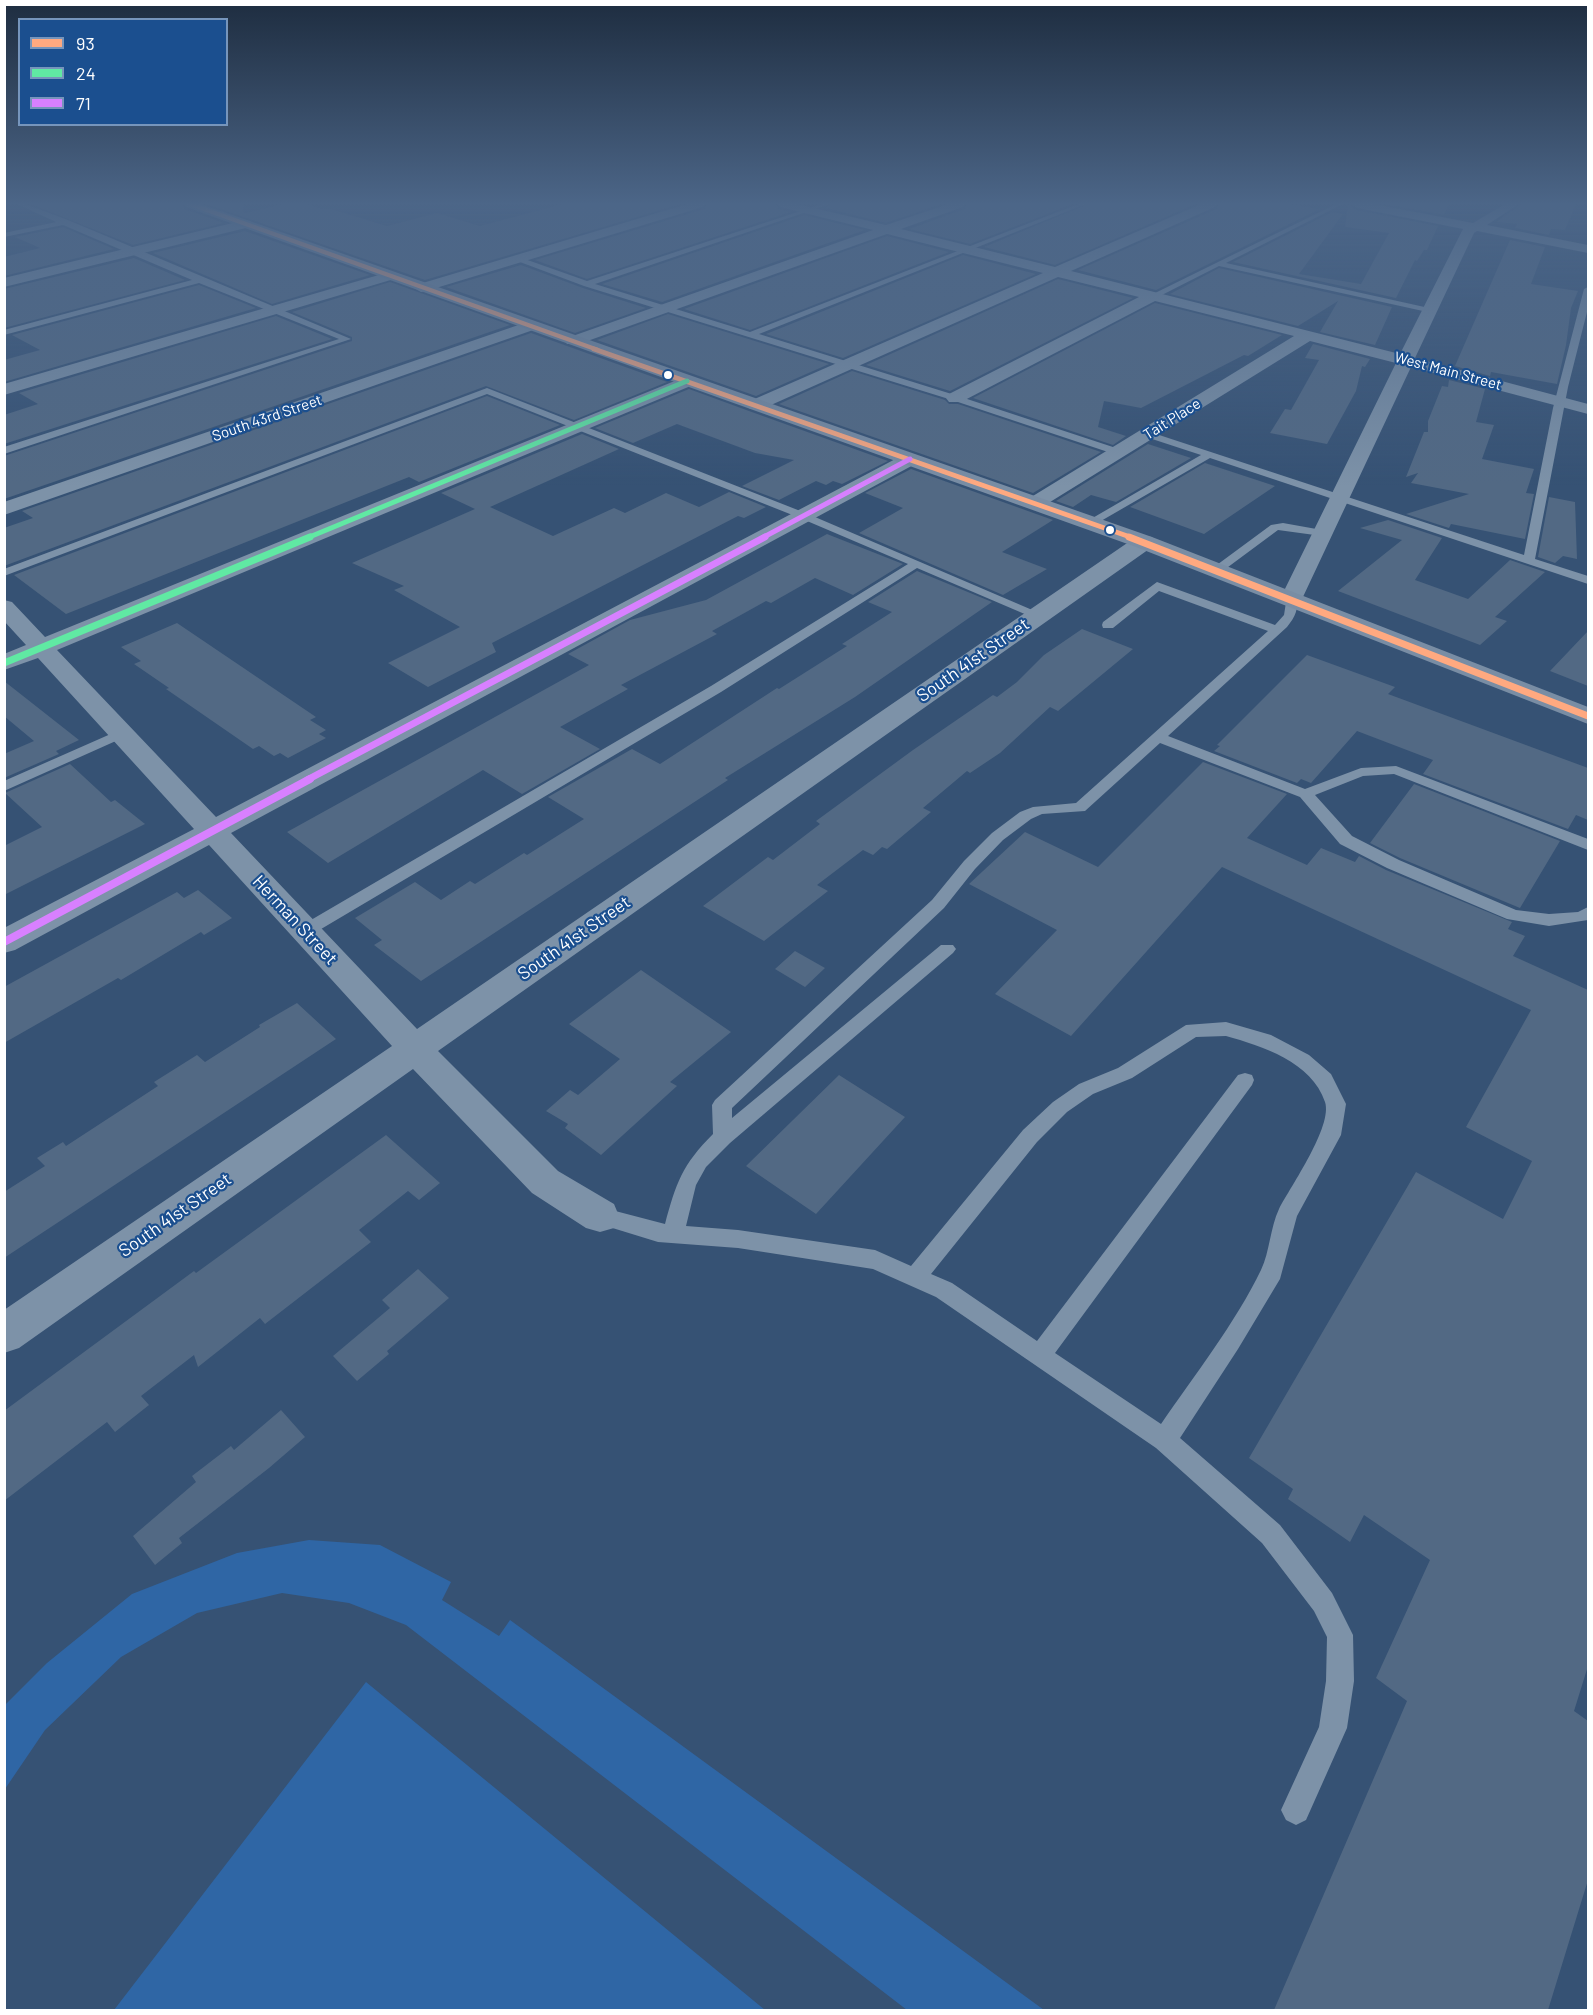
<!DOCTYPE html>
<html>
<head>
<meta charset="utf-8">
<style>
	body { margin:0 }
	#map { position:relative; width:1593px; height:2015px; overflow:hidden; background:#365274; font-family:Barlow,sans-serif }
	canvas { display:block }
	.frame { position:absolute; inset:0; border:6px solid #fff; pointer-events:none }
	.legend { position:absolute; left:18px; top:18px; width:210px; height:108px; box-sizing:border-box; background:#1b4f8f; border:2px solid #7695bc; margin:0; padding:8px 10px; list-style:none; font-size:18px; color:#fff }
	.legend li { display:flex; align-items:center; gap:12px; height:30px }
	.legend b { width:30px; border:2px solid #7695bc }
</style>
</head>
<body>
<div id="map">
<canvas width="1593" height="2015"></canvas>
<div class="frame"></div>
<ul class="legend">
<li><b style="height:8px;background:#ffa980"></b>93</li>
<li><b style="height:8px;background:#60e9a3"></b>24</li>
<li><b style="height:8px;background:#d880ff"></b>71</li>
</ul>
</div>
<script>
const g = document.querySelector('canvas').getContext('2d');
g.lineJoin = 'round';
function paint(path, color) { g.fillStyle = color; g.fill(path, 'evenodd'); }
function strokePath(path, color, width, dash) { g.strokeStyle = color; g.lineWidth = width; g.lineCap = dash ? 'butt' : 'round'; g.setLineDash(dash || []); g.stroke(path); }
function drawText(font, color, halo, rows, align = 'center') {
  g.font = font + ' Barlow,sans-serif'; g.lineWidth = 4.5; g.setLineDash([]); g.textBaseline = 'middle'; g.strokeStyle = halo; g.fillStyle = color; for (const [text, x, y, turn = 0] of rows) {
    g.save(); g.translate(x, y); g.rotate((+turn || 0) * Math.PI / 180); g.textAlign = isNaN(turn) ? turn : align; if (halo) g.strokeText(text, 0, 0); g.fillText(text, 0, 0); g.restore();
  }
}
const green = new Path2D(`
	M 309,1540 L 380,1545 L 451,1582 L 442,1600 L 499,1636 L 510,1620 L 1044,2010 L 907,2010 L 406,1625 L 349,1603 L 282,1593 L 197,1613 L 121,1657 L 45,1730 L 5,1789 L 5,1705 L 47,1663 L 132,1594 L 237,1553 Z
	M 366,1682 L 765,2010 L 114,2010 Z`);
const building = new Path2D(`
	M 30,204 L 182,204 L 185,209 L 224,223 L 133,245 Z
	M 206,204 L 243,204 L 244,213 L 283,204 L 306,204 L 323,209 L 328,208 L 387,226 L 437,213 L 480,226 L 562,204 L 681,204 L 425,280 Z
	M 707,204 L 776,204 L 779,209 L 791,212 L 587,279 L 535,260 L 704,209 Z
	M 832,204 L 942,204 L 886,223 L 825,208 Z
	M 967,204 L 1073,204 L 970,244 L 909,229 L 964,209 Z
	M 1088,204 L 1196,204 L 1055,265 L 984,247 Z
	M 1219,204 L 1289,204 L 1320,209 L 1156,290 L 1078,270 L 1216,209 Z
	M 1348,204 L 1357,210 L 1438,226 L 1427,250 L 1424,250 L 1417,261 L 1415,260 L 1396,298 L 1233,262 L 1332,212 L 1343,214 L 1299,274 L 1361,284 L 1389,233 L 1345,227 Z
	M 1383,204 L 1449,204 L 1444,215 Z
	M 1521,204 L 1576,204 L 1565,230 L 1551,229 L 1549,235 L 1515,228 L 1517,224 L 1496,222 Z
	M 804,215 L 865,230 L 662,302 L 602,284 Z
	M 63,227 L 114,249 L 4,276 L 4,257 L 40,248 L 15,237 Z
	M 245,231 L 370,275 L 272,304 L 153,253 Z
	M 887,236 L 949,252 L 750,330 L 684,309 Z
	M 1510,240 L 1545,247 L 1531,284 L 1578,291 L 1571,308 L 1566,345 L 1557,384 L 1491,372 L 1490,376 L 1455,366 Z
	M 963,255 L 1036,274 L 843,358 L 766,334 Z
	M 134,258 L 185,280 L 4,328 L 4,289 Z
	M 521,265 L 583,288 L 646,308 L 575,333 L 446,287 Z
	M 1219,268 L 1392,307 L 1375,345 L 1320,332 L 1338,301 L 1298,326 L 1170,294 Z
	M 1058,279 L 1133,298 L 950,391 L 866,365 Z
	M 390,282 L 510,325 L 4,499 L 4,456 L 352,341 L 352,337 L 292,312 Z
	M 199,285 L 256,308 L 4,382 L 4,360 L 40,350 L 12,335 Z
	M 1155,303 L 1282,335 L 1248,356 L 1244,355 L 1141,408 L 1104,401 L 1098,427 L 1126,436 L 1113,445 L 973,398 Z
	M 668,314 L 829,364 L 756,396 L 597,340 Z
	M 276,316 L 332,339 L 4,444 L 4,415 L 38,404 L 19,393 Z
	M 531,333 L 667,382 L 574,420 L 486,386 L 4,566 L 4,528 L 33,518 L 22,511 Z
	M 1313,344 L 1370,359 L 1365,367 L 1362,366 L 1356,391 L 1327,444 L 1270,433 L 1285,409 L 1291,410 L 1319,360 L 1305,358 Z
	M 852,371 L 945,400 L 949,404 L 958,404 L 1101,452 L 1033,493 L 779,404 Z
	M 1449,380 L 1485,389 L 1476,422 L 1494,425 L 1482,459 L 1534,469 L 1526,493 L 1534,494 L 1525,539 L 1451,524 L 1449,528 L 1406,514 L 1469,494 L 1411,483 L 1418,473 L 1406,477 L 1424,432 L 1428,432 L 1428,421 L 1442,386 L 1448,387 Z
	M 689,389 L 749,411 L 888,461 L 842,484 L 833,481 L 826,485 L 816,481 L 779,500 L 742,486 L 794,460 L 755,453 L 677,424 L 633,443 L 595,428 Z
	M 487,396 L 560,425 L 419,482 L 409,477 L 66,614 L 14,575 Z
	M 582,434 L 619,449 L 490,507 L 553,536 L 614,508 L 625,513 L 666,493 L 699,507 L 729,492 L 766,507 L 744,518 L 738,516 L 492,643 L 496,652 L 428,687 L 388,663 L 460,627 L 394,590 L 404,586 L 352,563 L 475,509 L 441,493 Z
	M 1148,444 L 1191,458 L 1116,502 L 1091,495 L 1073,507 L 1056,501 Z
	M 1205,463 L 1275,486 L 1204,534 L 1130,507 Z
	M 911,469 L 1053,520 L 1002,552 L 1047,569 L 1003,595 L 859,533 L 903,508 L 865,493 Z
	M 1549,497 L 1575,502 L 1577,559 L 1563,556 L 1555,563 L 1538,557 Z
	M 1388,520 L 1442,538 L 1415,580 L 1468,599 L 1510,560 L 1545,572 L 1495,617 L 1507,621 L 1480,645 L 1338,591 L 1402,540 L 1360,528 Z
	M 827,534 L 903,564 L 853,595 L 815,578 L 771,603 L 766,601 L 712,631 L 717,634 L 621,685 L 628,689 L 560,727 L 600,749 L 522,794 L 483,770 L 328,863 L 287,832 L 589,665 L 568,654 L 630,620 L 706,600 Z
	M 917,571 L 992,602 L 855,697 L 725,778 L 728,780 L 421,981 L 374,945 L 382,940 L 355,918 L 415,882 L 441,900 L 470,881 L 475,884 L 524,853 L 527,855 L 584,819 L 548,797 L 632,749 L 660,764 L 777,688 L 779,689 L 847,646 L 842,644 L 892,612 L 868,602 Z
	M 177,623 L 316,717 L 310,720 L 326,730 L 319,734 L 326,738 L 288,758 L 280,753 L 274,756 L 259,746 L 253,749 L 166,689 L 169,688 L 134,664 L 141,661 L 121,647 Z
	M 1082,629 L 1133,649 L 1058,711 L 1050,707 L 1000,753 L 970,773 L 967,771 L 923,808 L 931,812 L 887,849 L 882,847 L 873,855 L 863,850 L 817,885 L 828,891 L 764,941 L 703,906 L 768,857 L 773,860 L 820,824 L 816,821 L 913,750 L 993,695 L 997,697 L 1017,682 L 1044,655 Z
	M 1588,631 L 1588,686 L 1550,671 Z
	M 1307,655 L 1395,687 L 1388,694 L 1588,768 L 1588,820 L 1576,815 L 1568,829 L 1423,774 L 1433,760 L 1357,731 L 1311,783 L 1301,779 L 1297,783 L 1214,751 L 1220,746 L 1217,745 Z
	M 4,681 L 79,740 L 56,751 L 59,754 L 4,778 L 4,754 L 34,741 L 4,716 Z
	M 1203,762 L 1287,794 L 1247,838 L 1307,865 L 1321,848 L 1355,862 L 1359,856 L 1386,870 L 1512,922 L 1508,929 L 1525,936 L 1513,956 L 1588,990 L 1588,1666 L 1574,1711 L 1588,1721 L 1588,1880 L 1548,2010 L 1274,2010 L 1407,1701 L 1376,1678 L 1430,1560 L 1364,1515 L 1350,1542 L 1288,1499 L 1293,1489 L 1249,1458 L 1416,1172 L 1503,1219 L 1532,1161 L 1466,1127 L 1531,1010 L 1222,867 L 1071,1036 L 995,994 L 1057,930 L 969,884 L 1025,832 L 1098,867 Z
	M 70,764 L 111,802 L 115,800 L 145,824 L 4,895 L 4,846 L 42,827 L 5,793 Z
	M 1414,784 L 1560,841 L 1520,908 L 1400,858 L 1370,843 Z
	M 198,890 L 232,918 L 204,935 L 201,932 L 121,980 L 118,978 L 4,1043 L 4,987 L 177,892 L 184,898 Z
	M 795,951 L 825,968 L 805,987 L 775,969 Z
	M 641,970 L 731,1032 L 670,1082 L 677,1086 L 601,1155 L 565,1128 L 568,1124 L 546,1111 L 570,1090 L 578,1095 L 620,1059 L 569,1024 Z
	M 297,1003 L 336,1039 L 4,1258 L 4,1192 L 45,1166 L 37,1158 L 63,1142 L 66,1146 L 158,1086 L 154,1082 L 197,1055 L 205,1062 L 260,1027 L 259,1025 Z
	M 839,1075 L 905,1117 L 816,1214 L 746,1166 Z
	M 386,1135 L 440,1183 L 419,1200 L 408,1191 L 359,1230 L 371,1242 L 265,1324 L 260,1318 L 198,1367 L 194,1355 L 141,1396 L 149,1405 L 115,1432 L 107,1422 L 4,1501 L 4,1411 L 194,1271 L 196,1273 Z
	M 418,1269 L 449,1298 L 387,1351 L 389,1354 L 357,1381 L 333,1356 L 390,1308 L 382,1300 Z
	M 281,1410 L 305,1437 L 269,1468 L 179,1538 L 182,1543 L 155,1565 L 133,1536 L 196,1482 L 192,1476 L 231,1446 L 234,1450 Z`);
const lane = new Path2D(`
	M 17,204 L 25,204 L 68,220 L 351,339 L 4,454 L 4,447 L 339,339 L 199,283 L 4,335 L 4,330 L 192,280 L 63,225 L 4,237 L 4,233 L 56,222 Z
	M 822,204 L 830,204 L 595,284 L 750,332 L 1078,204 L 1086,204 L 759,334 L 958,396 L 1122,450 L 1122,454 L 1114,454 L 952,400 L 584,286 L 512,259 L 519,257 L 587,281 Z
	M 1336,204 L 1343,204 L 1226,263 L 1429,308 L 1432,309 L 1432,313 L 1219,266 L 1156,298 L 1149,296 Z
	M 1588,287 L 1588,308 L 1568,387 L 1535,559 L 1588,576 L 1588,584 L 1210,458 L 1094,525 L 1090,526 L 1084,523 L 1201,455 L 1143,436 L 1142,434 L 1147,431 L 1524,555 L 1553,408 L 1584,289 Z
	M 487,388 L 808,514 L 1044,615 L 1038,619 L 1034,618 L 917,568 L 721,692 L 311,935 L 299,935 L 297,931 L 299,927 L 711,686 L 908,564 L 800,518 L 487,394 L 4,576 L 4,569 Z
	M 1283,523 L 1322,530 L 1328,533 L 1322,536 L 1278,530 L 1220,573 L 1216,574 L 1210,570 L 1271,525 Z
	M 1157,582 L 1275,625 L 1284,615 L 1287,596 L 1295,596 C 1300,608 1295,617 1287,627 L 1168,736 L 1305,789 L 1361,768 L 1396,766 L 1588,839 L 1588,850 L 1394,774 L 1363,776 L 1315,795 L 1352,836 L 1399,860 L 1516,910 L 1549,914 L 1578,912 L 1588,907 L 1588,920 L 1549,926 L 1507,919 L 1387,868 L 1340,844 L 1300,797 L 1160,743 L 1085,811 L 1042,814 L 1031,819 L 1003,840 L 975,869 L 944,908 L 732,1108 L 732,1118 L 941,945 L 953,945 L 956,949 L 953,953 L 730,1143 L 706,1167 L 696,1185 L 686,1226 L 738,1230 L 875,1250 L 911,1266 L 1023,1130 L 1053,1102 L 1079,1084 L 1118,1068 L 1186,1025 L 1226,1022 L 1271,1035 L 1309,1055 L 1331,1074 L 1346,1104 L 1341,1135 L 1297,1216 L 1280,1279 L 1238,1349 L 1180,1438 L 1280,1525 L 1332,1593 L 1353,1635 L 1354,1681 L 1347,1728 L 1306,1820 L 1296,1825 L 1286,1820 L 1281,1810 L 1319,1727 L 1326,1681 L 1327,1637 L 1314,1611 L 1262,1543 L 1156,1448 L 936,1297 L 873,1269 L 738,1248 L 658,1242 L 593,1222 L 590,1216 L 593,1210 L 600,1207 L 665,1224 C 676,1183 682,1165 713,1134 L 712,1105 L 715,1100 L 932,900 L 964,861 L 992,833 L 1020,812 L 1033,807 L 1076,803 L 1268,631 L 1159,591 L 1113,628 L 1103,628 L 1102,625 L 1103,622 ZM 1226,1036 C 1262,1046 1312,1062 1325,1102 C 1333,1126 1291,1186 1279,1209 C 1270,1228 1270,1251 1261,1270 C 1236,1322 1194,1376 1161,1424 L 1055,1353 L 1252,1085 L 1254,1080 L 1252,1075 L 1245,1073 L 1238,1075 L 1037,1341 L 952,1283 L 931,1274 L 1037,1142 L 1067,1112 L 1093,1094 L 1132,1078 L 1196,1037 Z
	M 122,729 L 129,733 L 127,736 L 4,791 L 4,781 Z`);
const street = new Path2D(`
	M 687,204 L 705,204 L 703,207 L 426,291 L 421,292 L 414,288 L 416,285 Z
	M 778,204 L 797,204 L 886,225 L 948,204 L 965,204 L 963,207 L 901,229 L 1055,267 L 1201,204 L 1217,204 L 1215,207 L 1071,271 L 1400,354 L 1463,229 L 1357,208 L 1351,204 L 1374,204 L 1473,223 L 1505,204 L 1519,204 L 1487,225 L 1588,245 L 1588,253 L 1477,231 L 1474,233 L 1415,358 L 1588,404 L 1588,414 L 1411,367 L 1302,599 L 1299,604 L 1291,606 L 1283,604 L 1280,599 L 1396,363 L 1310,341 L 1042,507 L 1028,507 L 1025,503 L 1028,499 L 1294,336 L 1155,301 L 961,402 L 949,402 L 946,398 L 949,394 L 1139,297 L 1058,277 L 762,409 L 750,409 L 747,405 L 750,401 L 1043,273 L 887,234 L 579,344 L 567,344 L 565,341 L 567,338 L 873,230 L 780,207 Z
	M 245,220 L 250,221 L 252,224 L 250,227 L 4,287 L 4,278 Z
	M 389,272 L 396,276 L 394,279 L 4,395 L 4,384 Z
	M 530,321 L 538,326 L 536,329 L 4,515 L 4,502 Z
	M 687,376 L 693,377 L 696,381 L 693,385 L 57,650 L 216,817 L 903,455 L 917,455 L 920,459 L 917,463 L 231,833 L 417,1029 L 1136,537 L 1144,536 L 1152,537 L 1155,542 L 1152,547 L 438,1051 L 558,1171 L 614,1204 L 619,1216 L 614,1228 L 600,1232 L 586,1228 L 532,1193 L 413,1069 L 19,1348 L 4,1353 L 4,1310 L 392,1046 L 209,845 L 15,950 L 4,953 L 4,928 L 194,829 L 38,658 L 4,670 L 4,654 L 26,645 L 4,621 L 4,600 L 12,602 L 45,637 Z`);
const secondary = new Path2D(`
	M 184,204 L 201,204 L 1152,537 L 1588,707 L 1588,724 L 1136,547 L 186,207 Z`);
const bus1Far2 = new Path2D(`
	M 190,204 L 598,350`);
const bus1Far1 = new Path2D(`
	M 594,349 L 1133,538`);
const bus1 = new Path2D(`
	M 1129,537 L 1588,716`);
const bus2Far1 = new Path2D(`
	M 307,538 L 687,381`);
const bus2 = new Path2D(`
	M 4,663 L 310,537`);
const bus3Far2 = new Path2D(`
	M 762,538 L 910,459`);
const bus3Far1 = new Path2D(`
	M 307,780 L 765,537`);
const bus3 = new Path2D(`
	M 4,942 L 310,779`);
const markers = [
	[668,375,5,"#fff"],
	[1110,530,5,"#fff"]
];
const farStreetnames = [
	["West Main Street",1448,371,15],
	["South 43rd Street",267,418,-19],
	["Tait Place",1172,419,-32]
];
const streetNames = [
	["South 41st Street",973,660,-35],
	["Herman Street",295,920,47],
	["South 41st Street",574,938,-35],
	["South 41st Street",175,1215,-35]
];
paint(green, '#2f66a5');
paint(building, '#526984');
paint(lane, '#7d92a8');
paint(street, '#7d92a8');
paint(secondary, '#798da4');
strokePath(bus1Far2, '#ffa980', 4);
strokePath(bus1Far1, '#ffa980', 5);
strokePath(bus1, '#ffa980', 7);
strokePath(bus2Far1, '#60e9a3', 5);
strokePath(bus2, '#60e9a3', 7);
strokePath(bus3Far2, '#d880ff', 5);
strokePath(bus3Far1, '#d880ff', 7);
strokePath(bus3, '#d880ff', 8);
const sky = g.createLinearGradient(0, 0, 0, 486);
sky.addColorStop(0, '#1e2d40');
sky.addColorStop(0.42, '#4c6688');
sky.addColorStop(1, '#4c668800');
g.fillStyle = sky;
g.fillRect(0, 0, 1593, 486);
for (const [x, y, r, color] of markers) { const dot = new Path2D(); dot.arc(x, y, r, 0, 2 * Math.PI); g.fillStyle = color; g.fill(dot); strokePath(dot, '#1b4f8f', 2); }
drawText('15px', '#fff', '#1b4f8f', farStreetnames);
drawText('18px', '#fff', '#1b4f8f', streetNames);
</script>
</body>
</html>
